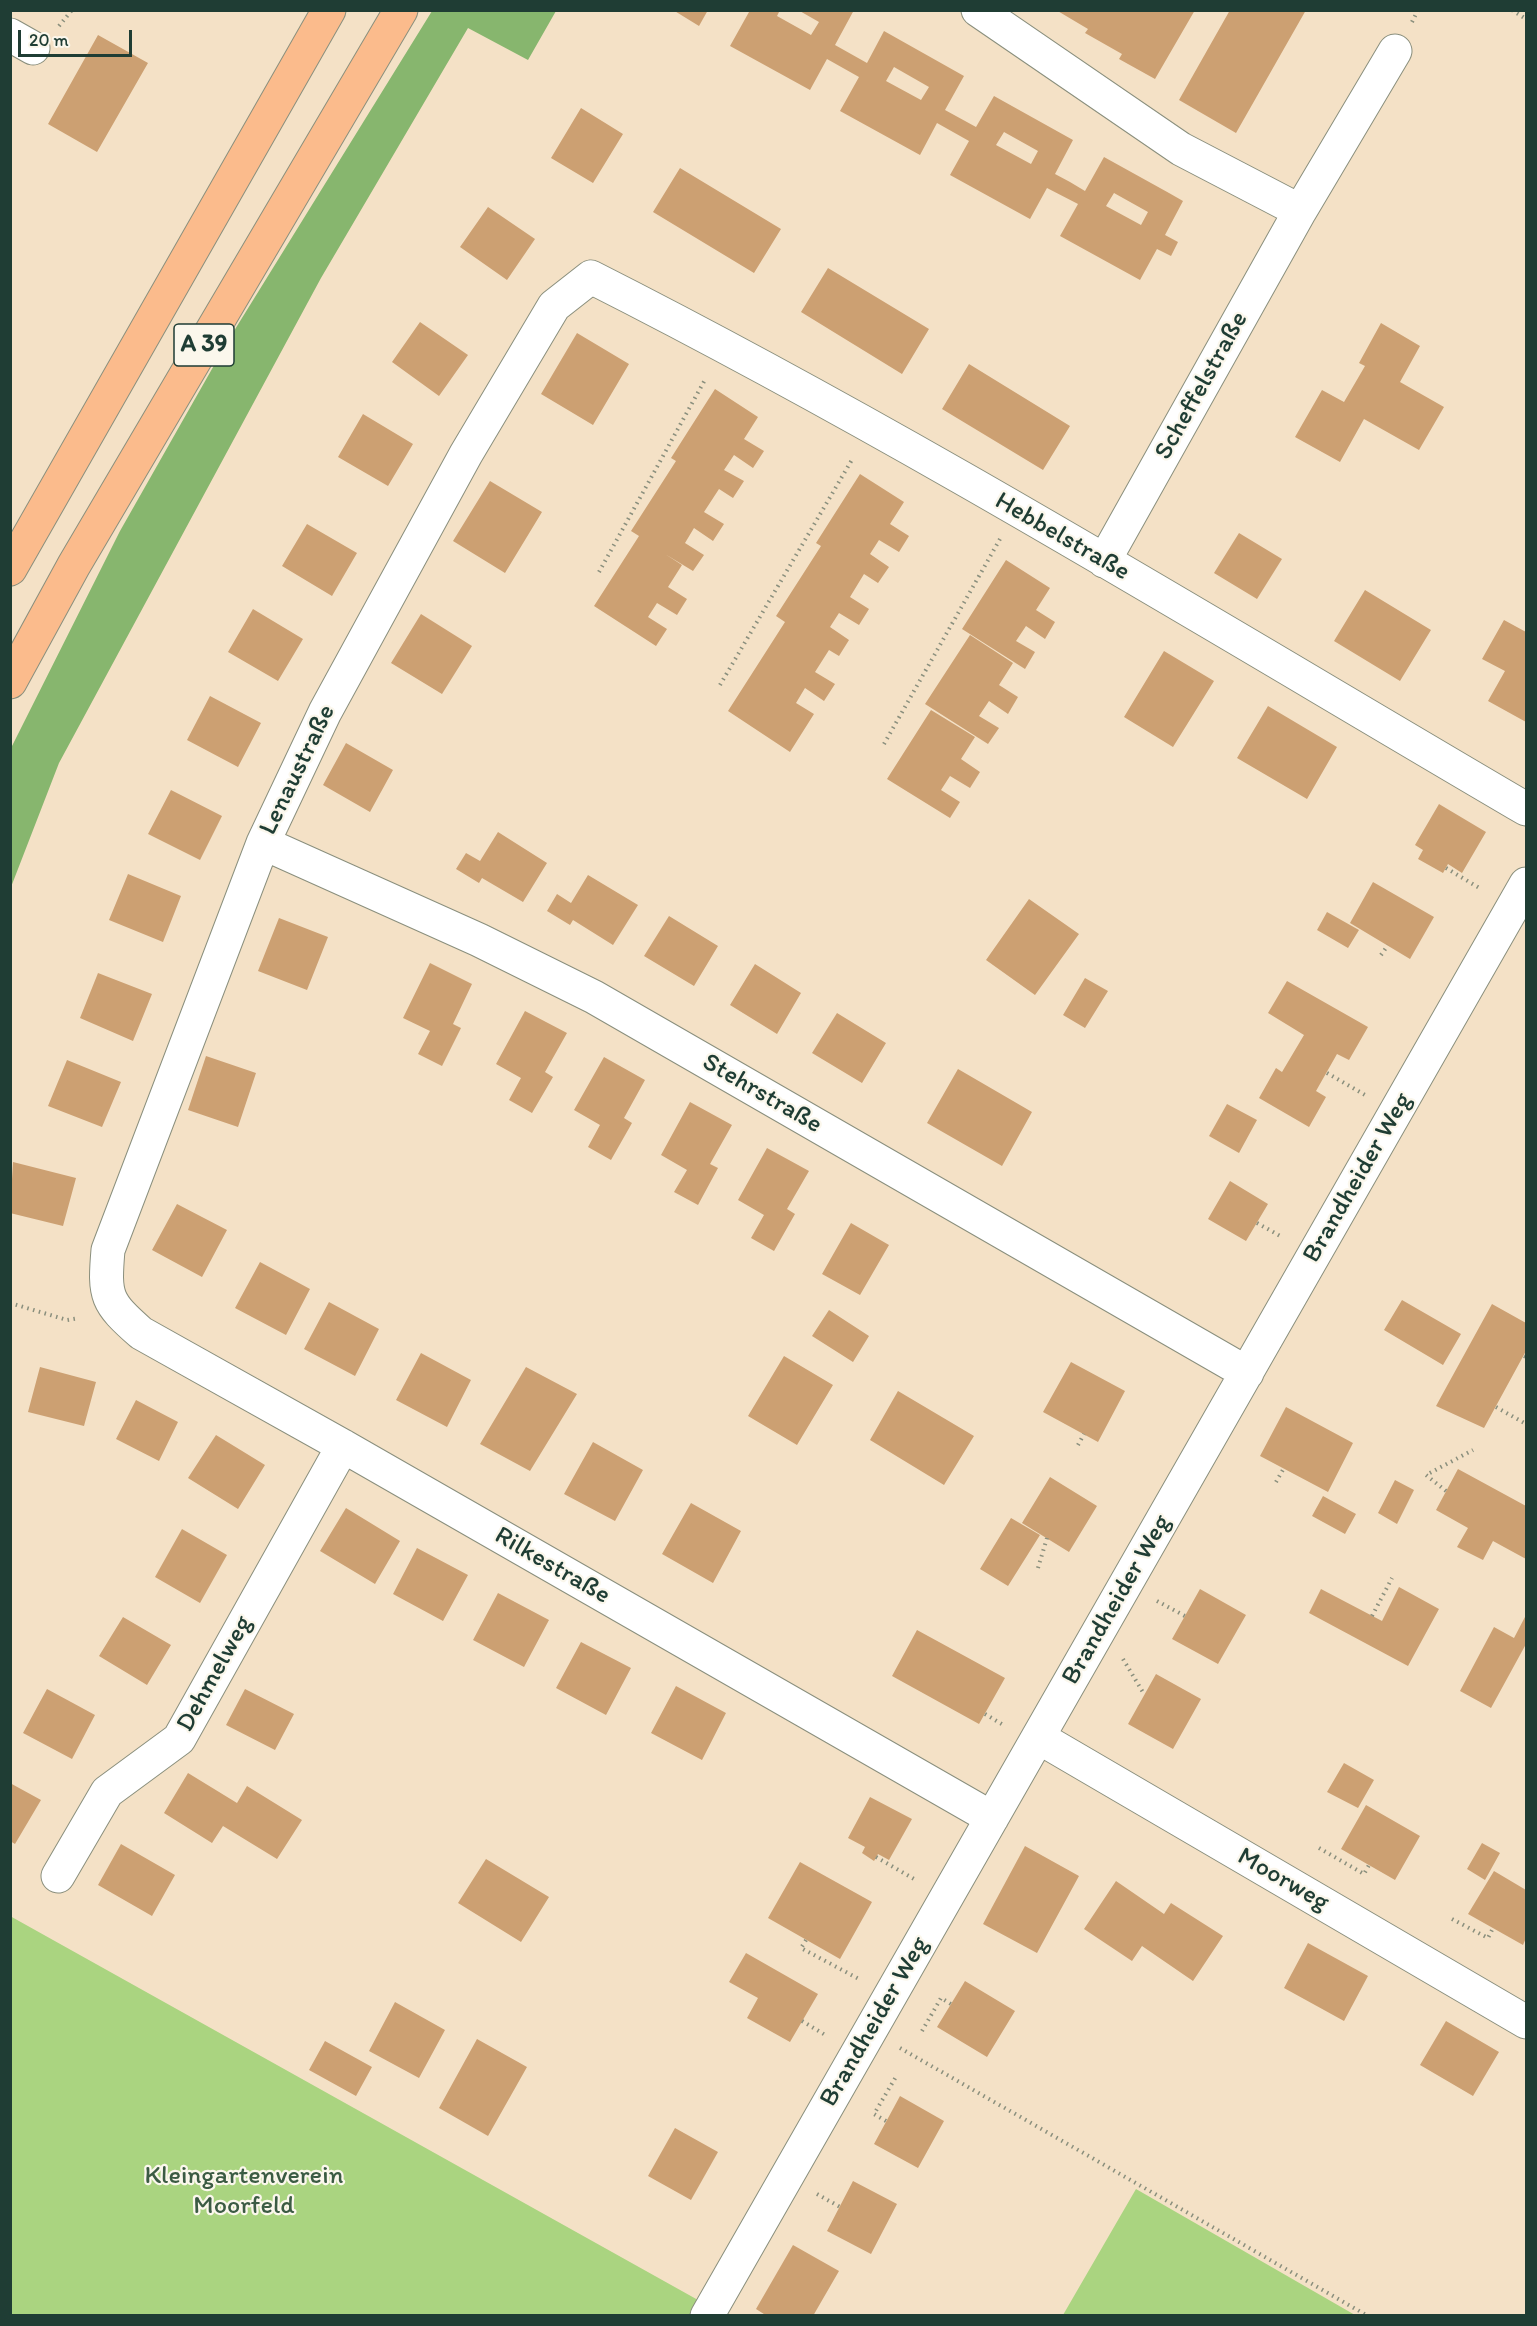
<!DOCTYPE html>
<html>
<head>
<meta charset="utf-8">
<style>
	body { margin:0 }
	#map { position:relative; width:1537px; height:2326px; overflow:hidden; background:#f4e1c6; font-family:Itim,sans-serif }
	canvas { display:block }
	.frame { position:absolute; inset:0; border:12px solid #1f3d34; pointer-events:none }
	.scale { position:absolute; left:18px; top:30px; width:114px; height:27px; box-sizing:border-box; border:3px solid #1f3d34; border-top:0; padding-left:8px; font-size:18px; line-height:21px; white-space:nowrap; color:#1f3d34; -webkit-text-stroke:4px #fbf7ec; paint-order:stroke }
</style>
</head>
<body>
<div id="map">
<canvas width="1537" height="2326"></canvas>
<div class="frame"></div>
<div class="scale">20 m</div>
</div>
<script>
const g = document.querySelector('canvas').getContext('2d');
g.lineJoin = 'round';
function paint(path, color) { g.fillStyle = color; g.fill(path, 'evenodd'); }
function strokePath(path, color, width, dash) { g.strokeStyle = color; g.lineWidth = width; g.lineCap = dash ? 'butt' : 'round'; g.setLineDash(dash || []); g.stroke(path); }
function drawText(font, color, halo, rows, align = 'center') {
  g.font = font + ' Itim,sans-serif'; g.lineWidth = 4.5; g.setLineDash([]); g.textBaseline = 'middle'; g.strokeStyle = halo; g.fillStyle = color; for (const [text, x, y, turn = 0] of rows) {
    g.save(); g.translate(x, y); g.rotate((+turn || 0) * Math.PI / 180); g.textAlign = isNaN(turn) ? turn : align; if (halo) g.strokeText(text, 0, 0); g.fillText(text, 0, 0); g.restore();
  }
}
const green = new Path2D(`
	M 10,1916 L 698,2300 L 690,2315 L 11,2315 Z
	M 1136,2189 L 1355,2315 L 1063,2315 Z`);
const forest = new Path2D(`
	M 432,11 L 556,11 L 528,60 L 468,28 L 321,278 L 59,763 L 11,887 L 11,748 L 120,531 L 229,339 Z`);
const building = new Path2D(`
	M 673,10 L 708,10 L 699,26 Z
	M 747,10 L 780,10 L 777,16 L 811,35 L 819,22 L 798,10 L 854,10 L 835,45 L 867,63 L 884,31 L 964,76 L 945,110 L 976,127 L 994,96 L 1073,140 L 1055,174 L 1070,182 L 1085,191 L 1104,157 L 1169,193 L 1183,201 L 1165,235 L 1178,242 L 1171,256 L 1157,249 L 1140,280 L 1060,236 L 1078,204 L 1047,188 L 1030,219 L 950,175 L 969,141 L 937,123 L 920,155 L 840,111 L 859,77 L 827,59 L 810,90 L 730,46 L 749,12 ZM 894,67 L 929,87 L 921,100 L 886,81 ZM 1004,132 L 1038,151 L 1031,164 L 996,145 ZM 1114,193 L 1148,212 L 1141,225 L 1106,206 Z
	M 1056,10 L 1195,10 L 1155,79 L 1119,59 L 1122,54 L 1085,33 L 1088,29 Z
	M 1230,10 L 1306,10 L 1236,133 L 1179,100 Z
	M 98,35 L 148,63 L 97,152 L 48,124 Z
	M 581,108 L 623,134 L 593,183 L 551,158 Z
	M 680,168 L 781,229 L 754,273 L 653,212 Z
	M 488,207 L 535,239 L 507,280 L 460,247 Z
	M 828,268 L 929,329 L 902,374 L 801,312 Z
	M 420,322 L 468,355 L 439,396 L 392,362 Z
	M 1381,323 L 1420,346 L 1400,382 L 1444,407 L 1419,450 L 1364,419 L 1340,462 L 1295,437 L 1322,390 L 1344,402 L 1365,366 L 1359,363 Z
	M 577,333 L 629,364 L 593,425 L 541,394 Z
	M 969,364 L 1070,426 L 1043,470 L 942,409 Z
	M 715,389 L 758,417 L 744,439 L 764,451 L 753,468 L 734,455 L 724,470 L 744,481 L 733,498 L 719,489 L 704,512 L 724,524 L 713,541 L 694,528 L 685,543 L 704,555 L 693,571 L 665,554 L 682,565 L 668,587 L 687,599 L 677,615 L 657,603 L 648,617 L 667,629 L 656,646 L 594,606 L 639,536 L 631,531 L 676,461 L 671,458 Z
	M 363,414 L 413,444 L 388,486 L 338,457 Z
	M 860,474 L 904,502 L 890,524 L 909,536 L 899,552 L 879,540 L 870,554 L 889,567 L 878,583 L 864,574 L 850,597 L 869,609 L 859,625 L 839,613 L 830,627 L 849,640 L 839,656 L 829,650 L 815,672 L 835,684 L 824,701 L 805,688 L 796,703 L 814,714 L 790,752 L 728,711 L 785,622 L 776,616 L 821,546 L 816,543 Z
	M 490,481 L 542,512 L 505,573 L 453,541 Z
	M 307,524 L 357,553 L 332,596 L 282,566 Z
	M 1239,533 L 1282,559 L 1257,599 L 1214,573 Z
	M 1006,560 L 1050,588 L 1036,610 L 1055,622 L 1045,639 L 1026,626 L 1016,641 L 1035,652 L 1025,669 L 962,629 Z
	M 1365,590 L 1431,630 L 1400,681 L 1334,641 Z
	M 253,609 L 303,639 L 278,681 L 228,652 Z
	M 421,614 L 472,646 L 442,694 L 391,663 Z
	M 1504,620 L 1526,632 L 1526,722 L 1488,701 L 1505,671 L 1482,659 Z
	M 970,635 L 1013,663 L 999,685 L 1018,697 L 1008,714 L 989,701 L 979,716 L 999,728 L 988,744 L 925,704 Z
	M 1164,651 L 1214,681 L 1173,747 L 1124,717 Z
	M 210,696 L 261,723 L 238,767 L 187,740 Z
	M 1268,706 L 1337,747 L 1307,799 L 1237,758 Z
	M 931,710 L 975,737 L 961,759 L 980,772 L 970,788 L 950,776 L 941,790 L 960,802 L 950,818 L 887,779 Z
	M 346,743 L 393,770 L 370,812 L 323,785 Z
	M 171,790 L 222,816 L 200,860 L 148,834 Z
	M 1439,804 L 1486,832 L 1462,873 L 1448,864 L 1443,873 L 1418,859 L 1423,850 L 1415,845 Z
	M 498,832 L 547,863 L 523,902 L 482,878 L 479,883 L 456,869 L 466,853 L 480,861 Z
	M 128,874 L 181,896 L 163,942 L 109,920 Z
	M 588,875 L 638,905 L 613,945 L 573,920 L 570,925 L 547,911 L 557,894 L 571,903 Z
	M 1373,882 L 1434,917 L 1410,959 L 1350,923 Z
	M 1029,899 L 1079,934 L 1035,995 L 986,960 Z
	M 1327,912 L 1359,930 L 1348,948 L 1317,930 Z
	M 669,916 L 718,946 L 694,986 L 644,956 Z
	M 279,918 L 328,937 L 307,990 L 258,971 Z
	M 430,963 L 472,984 L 453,1024 L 461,1028 L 442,1066 L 418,1054 L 430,1031 L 403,1018 Z
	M 755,964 L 801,993 L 777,1034 L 730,1005 Z
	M 98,973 L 152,994 L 133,1041 L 80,1018 Z
	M 1085,978 L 1108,991 L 1085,1028 L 1063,1015 Z
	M 1287,981 L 1368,1027 L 1349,1060 L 1337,1054 L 1316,1091 L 1326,1097 L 1309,1127 L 1259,1098 L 1276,1068 L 1282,1072 L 1304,1035 L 1268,1013 Z
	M 525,1011 L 567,1033 L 545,1072 L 553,1077 L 532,1113 L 509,1100 L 521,1078 L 496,1064 Z
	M 837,1013 L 886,1043 L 862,1083 L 812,1053 Z
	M 206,1056 L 256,1073 L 238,1127 L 188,1110 Z
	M 604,1057 L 645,1080 L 624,1118 L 632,1123 L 611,1160 L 588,1147 L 600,1125 L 574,1110 Z
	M 67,1060 L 121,1082 L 102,1127 L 48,1106 Z
	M 958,1069 L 1032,1112 L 1002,1166 L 927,1123 Z
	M 690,1102 L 732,1125 L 710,1164 L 718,1168 L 698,1205 L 674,1192 L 687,1170 L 661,1155 Z
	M 1227,1104 L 1257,1120 L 1239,1153 L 1209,1136 Z
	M 767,1148 L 809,1171 L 787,1209 L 795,1214 L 774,1251 L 751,1238 L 764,1215 L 738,1200 Z
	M 13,1162 L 76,1178 L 63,1226 L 10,1213 Z
	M 1230,1181 L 1268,1204 L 1246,1241 L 1208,1219 Z
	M 177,1204 L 227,1230 L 202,1277 L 152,1250 Z
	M 851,1223 L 889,1245 L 860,1295 L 822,1274 Z
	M 260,1262 L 310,1289 L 286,1335 L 235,1308 Z
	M 1402,1300 L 1461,1334 L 1443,1365 L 1384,1330 Z
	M 329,1302 L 379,1329 L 355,1376 L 304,1349 Z
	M 1492,1304 L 1526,1323 L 1526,1351 L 1484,1428 L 1436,1406 Z
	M 829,1310 L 869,1336 L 853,1362 L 812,1336 Z
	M 421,1353 L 471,1380 L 447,1427 L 396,1400 Z
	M 784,1356 L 833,1385 L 797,1445 L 748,1416 Z
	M 1071,1362 L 1125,1391 L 1098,1442 L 1043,1412 Z
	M 40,1367 L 96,1382 L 84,1426 L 28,1412 Z
	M 526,1367 L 577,1394 L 530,1471 L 480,1444 Z
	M 898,1391 L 974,1436 L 944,1485 L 870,1440 Z
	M 136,1400 L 178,1422 L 159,1461 L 116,1439 Z
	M 1286,1407 L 1353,1443 L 1328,1492 L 1260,1456 Z
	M 216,1435 L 265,1465 L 238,1509 L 188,1478 Z
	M 593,1442 L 643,1470 L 615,1521 L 564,1494 Z
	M 1458,1469 L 1526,1506 L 1526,1559 L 1493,1541 L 1483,1560 L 1457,1547 L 1468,1528 L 1436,1510 Z
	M 1050,1477 L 1097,1506 L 1069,1552 L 1022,1523 Z
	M 1395,1480 L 1414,1490 L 1397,1524 L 1378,1513 Z
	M 1323,1496 L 1356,1514 L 1345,1534 L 1312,1516 Z
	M 691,1503 L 741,1531 L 713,1583 L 662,1554 Z
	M 346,1508 L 400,1541 L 375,1584 L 320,1551 Z
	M 1011,1518 L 1040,1535 L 1008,1586 L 980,1569 Z
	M 182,1529 L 227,1555 L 200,1603 L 155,1577 Z
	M 417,1548 L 468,1575 L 443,1621 L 393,1594 Z
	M 1399,1587 L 1439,1609 L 1408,1666 L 1309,1613 L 1321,1589 L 1382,1621 Z
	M 1200,1589 L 1246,1615 L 1218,1664 L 1172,1639 Z
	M 498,1593 L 549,1620 L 524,1667 L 473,1640 Z
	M 1526,1615 L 1526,1644 L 1491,1708 L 1460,1691 L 1494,1627 L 1514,1638 Z
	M 123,1617 L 171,1645 L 147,1685 L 99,1656 Z
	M 917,1630 L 1005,1678 L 979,1724 L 892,1676 Z
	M 581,1642 L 631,1668 L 606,1715 L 556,1688 Z
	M 1156,1674 L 1201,1699 L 1173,1749 L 1128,1724 Z
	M 676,1686 L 726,1713 L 702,1760 L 651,1733 Z
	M 47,1689 L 95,1715 L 72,1759 L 23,1733 Z
	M 245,1689 L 294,1714 L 275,1750 L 226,1725 Z
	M 1344,1763 L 1374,1780 L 1358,1808 L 1327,1792 Z
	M 188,1773 L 237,1803 L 247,1786 L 302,1820 L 277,1859 L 223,1826 L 212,1843 L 164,1813 Z
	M 10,1783 L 41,1800 L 15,1844 L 10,1841 Z
	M 870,1797 L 912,1819 L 889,1860 L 878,1854 L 874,1861 L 862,1853 L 865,1847 L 848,1838 Z
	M 1366,1805 L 1420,1836 L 1395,1880 L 1341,1849 Z
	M 1482,1843 L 1500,1853 L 1485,1880 L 1467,1869 Z
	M 121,1844 L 175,1875 L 152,1916 L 98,1885 Z
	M 1025,1846 L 1079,1876 L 1037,1953 L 983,1924 Z
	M 486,1859 L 549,1897 L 521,1942 L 458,1903 Z
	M 800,1862 L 872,1902 L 840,1959 L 768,1918 Z
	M 1494,1871 L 1526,1890 L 1526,1938 L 1523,1945 L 1468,1914 Z
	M 1116,1881 L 1164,1914 L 1171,1903 L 1223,1936 L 1193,1981 L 1142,1946 L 1132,1961 L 1084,1929 Z
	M 1308,1943 L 1368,1976 L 1344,2021 L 1284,1988 Z
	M 746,1953 L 818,1994 L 790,2042 L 747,2018 L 758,1998 L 729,1982 Z
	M 965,1981 L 1015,2011 L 987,2057 L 937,2027 Z
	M 395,2002 L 445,2030 L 419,2078 L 369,2051 Z
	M 1446,2021 L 1499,2052 L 1473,2096 L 1420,2065 Z
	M 477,2039 L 527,2067 L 488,2136 L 439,2108 Z
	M 325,2041 L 372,2067 L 356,2096 L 309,2070 Z
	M 900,2096 L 944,2121 L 918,2168 L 874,2144 Z
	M 675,2128 L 718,2152 L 691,2200 L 648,2176 Z
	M 853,2181 L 897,2204 L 871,2254 L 827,2231 Z
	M 793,2245 L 839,2271 L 813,2316 L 767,2316 L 756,2309 Z`);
const path = new Path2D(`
	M 1512,10 L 1526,19
	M 1412,22 L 1418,10
	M 59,26 L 72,10
	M 599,572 L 706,378
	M 720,685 L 853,458
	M 884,744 L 1000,539
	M 1446,868 L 1481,889
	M 1381,955 L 1388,945
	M 1327,1073 L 1365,1095
	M 1257,1223 L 1282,1237
	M 10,1303 L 67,1320 L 79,1318
	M 1524,1356 L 1526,1357
	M 1496,1407 L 1526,1424
	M 1078,1445 L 1084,1434
	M 1276,1482 L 1284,1468
	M 1446,1491 L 1426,1475 L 1473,1450
	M 1038,1568 L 1047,1538
	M 1157,1601 L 1185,1616
	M 1372,1616 L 1392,1578
	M 1123,1659 L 1144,1694
	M 985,1714 L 1005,1726
	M 1319,1848 L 1364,1874 L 1369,1865
	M 876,1857 L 914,1879
	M 1452,1919 L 1488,1938 L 1493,1928
	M 806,1940 L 801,1948 L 859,1979
	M 802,2021 L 827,2036
	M 922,2031 L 941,1998 L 951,2004
	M 900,2048 L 1368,2316
	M 886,2121 L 874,2114 L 897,2075
	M 817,2194 L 840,2207`);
const minor = new Path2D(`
	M 978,10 L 1181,149 L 1300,211
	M 10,35 L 33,48
	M 1104,561 L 1300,211 L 1395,51
	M 263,843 L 479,940 L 594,997 L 1247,1373
	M 1038,1737 L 1526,2022
	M 992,1818 L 343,1446 L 141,1333 C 106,1302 104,1297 108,1250 L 263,843 L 325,712 L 466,454 L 554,306 L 591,277 C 911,439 1217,628 1526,809
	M 58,1876 L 107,1792 L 179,1739 L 343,1446
	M 707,2316 L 1526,884`);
const highway = new Path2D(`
	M 10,569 L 329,10
	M 10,682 L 74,565 L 401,10`);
const shields = [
	[204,345,60]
];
const shieldNames = [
	["A 39",204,345]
];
const streetNames = [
	["Scheffelstraße",1202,386,-61],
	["Hebbelstraße",1062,537,30],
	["Lenaustraße",298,770,-64],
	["Stehrstraße",762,1094,30],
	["Brandheider Weg",1358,1178,-60],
	["Rilkestraße",552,1566,30],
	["Brandheider Weg",1117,1600,-60],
	["Dehmelweg",215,1674,-61],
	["Moorweg",1283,1880,30],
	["Brandheider Weg",875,2022,-60]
];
const parkNames = [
	["Kleingartenverein",244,2176],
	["Moorfeld",244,2206]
];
paint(green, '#aad480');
paint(forest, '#87b66e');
paint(building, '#cca072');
strokePath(minor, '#8a8f7d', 35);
strokePath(highway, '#8a8f7d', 35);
strokePath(path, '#8a8f7d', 4, [1.5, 4.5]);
strokePath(minor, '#fff', 33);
strokePath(highway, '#fbbb8c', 33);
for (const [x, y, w] of shields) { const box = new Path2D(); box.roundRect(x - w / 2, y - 21, w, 42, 4.5); g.fillStyle = '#fbf7ec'; g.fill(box); strokePath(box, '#1f3d34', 1.5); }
drawText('bold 24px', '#1f3d34', null, shieldNames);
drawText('26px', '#1f3d34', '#fbf7ec', streetNames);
drawText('26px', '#3b5b43', '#fbf7ec', parkNames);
</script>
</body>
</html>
